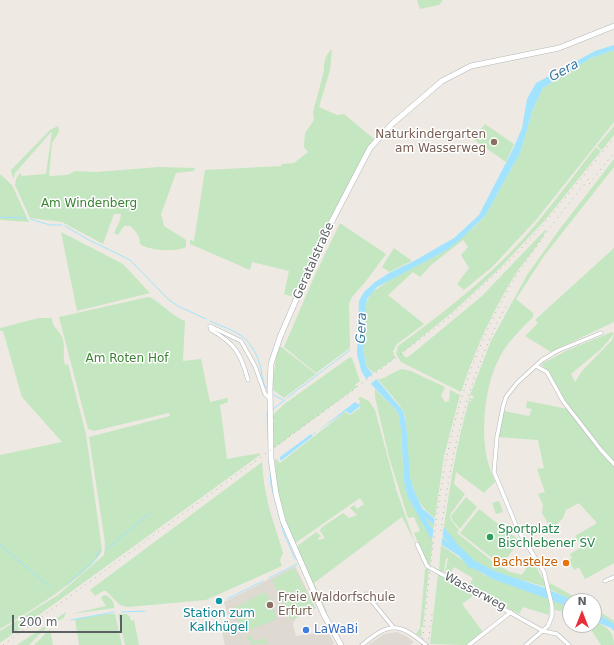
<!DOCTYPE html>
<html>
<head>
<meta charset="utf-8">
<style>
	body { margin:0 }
	#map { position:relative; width:614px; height:645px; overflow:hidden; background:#eeeae3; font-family:"DejaVu Sans",sans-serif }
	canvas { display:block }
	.north { position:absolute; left:562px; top:593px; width:40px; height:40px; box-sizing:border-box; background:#fff; border:1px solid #bdbfc1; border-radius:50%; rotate:0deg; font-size:11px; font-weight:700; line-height:16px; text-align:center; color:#5b6064 }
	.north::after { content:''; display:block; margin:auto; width:14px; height:18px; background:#e92e38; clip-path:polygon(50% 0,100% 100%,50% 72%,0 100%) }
	.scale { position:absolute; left:12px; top:615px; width:110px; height:18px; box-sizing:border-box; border:2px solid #5b6064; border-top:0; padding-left:5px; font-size:12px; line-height:14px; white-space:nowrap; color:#5b6064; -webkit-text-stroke:3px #fff; paint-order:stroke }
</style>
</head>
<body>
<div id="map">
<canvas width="614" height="645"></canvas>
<div class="north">N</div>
<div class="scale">200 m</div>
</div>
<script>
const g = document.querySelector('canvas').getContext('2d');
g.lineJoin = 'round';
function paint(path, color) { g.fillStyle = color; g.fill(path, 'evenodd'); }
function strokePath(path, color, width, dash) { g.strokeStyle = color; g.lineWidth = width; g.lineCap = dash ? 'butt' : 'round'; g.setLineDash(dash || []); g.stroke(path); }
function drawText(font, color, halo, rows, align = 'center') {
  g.font = font + ' "DejaVu Sans",sans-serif'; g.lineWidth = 3; g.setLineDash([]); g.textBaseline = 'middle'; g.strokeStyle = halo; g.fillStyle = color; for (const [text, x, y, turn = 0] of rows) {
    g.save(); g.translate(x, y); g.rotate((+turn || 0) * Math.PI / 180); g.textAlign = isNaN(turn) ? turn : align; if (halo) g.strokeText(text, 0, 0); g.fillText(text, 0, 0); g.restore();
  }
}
const education = new Path2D(`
	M 295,566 L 316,608 L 296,618 L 293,624 L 296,636 L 317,633 L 329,634 L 334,643 L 332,645 L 225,645 L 222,633 L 232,629 L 224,602 Z
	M 397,632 L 406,636 L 414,642 L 410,645 L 368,645 L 384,634 Z`);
const green = new Path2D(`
	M 417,0 L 443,0 L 439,5 L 420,9 Z
	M 332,49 L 330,70 L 319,107 L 337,115 L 344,114 L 374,139 L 364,155 L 296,298 L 284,294 L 289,271 L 252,262 L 250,270 L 190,244 L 190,240 L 194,241 L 205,170 L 281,166 L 282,164 L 294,163 L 308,152 L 304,147 L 305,133 L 314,120 L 313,112 L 324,71 C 323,63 326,54 332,49 Z
	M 614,50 L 614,122 L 536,220 L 492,267 L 464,290 L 457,284 L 469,268 L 461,255 L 468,247 L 463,240 L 431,265 L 420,277 L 413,272 L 388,295 L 424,324 L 397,344 L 393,351 L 395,358 L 374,373 L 366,366 L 363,347 L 365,306 L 371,293 L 391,279 L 447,250 L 473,228 L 485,216 L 520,153 L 533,109 L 543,88 L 591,58 Z
	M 485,124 L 514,144 L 506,162 L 473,139 Z
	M 58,126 L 59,132 L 52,143 L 49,176 L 67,175 L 75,171 L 96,172 L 159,167 L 195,168 L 194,171 L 176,173 L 161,214 L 164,226 L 186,240 L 186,247 C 177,252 149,251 140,244 C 140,236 136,231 130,226 L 124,226 L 118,235 L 114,233 L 120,220 L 121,214 L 114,214 L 103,244 L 62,222 L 30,218 L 15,185 L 16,179 L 20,173 L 22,176 L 46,174 L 52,131 L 15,173 L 13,179 L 11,170 L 50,130 Z
	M 614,126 L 614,135 L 602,150 L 597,146 Z
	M 596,147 L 601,151 L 545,220 L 501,267 L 454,311 L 402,353 L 406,358 L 412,354 L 482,296 L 546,229 C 546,236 523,263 517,272 C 493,309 475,350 461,392 L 401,362 L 396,354 L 398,346 C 449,309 501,268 540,219 C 559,196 577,171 596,147 Z
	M 614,159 L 614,167 L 544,256 L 516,299 L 533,313 L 533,317 C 524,326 515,335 508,344 C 487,371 482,414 485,447 C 486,459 491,471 495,482 L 484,493 L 456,472 L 454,484 L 465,494 L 450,515 L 451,520 L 459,530 L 457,533 L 501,568 L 502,567 L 508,571 L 522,575 L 532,560 L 545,583 L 550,585 L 550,583 L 582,601 C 569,601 557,592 545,587 C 518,578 490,574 467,556 C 458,548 451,537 444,527 C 450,484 457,442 469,401 L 473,401 L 468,399 L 469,398 L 473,399 L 474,396 L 470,395 L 491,341 L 527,275 L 559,230 Z
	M 0,174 L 12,185 L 29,222 L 0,220 Z
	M 340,223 L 386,254 L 366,281 L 352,297 L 349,304 L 350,348 L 316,373 L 284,347 L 315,275 Z
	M 61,232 L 123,264 L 150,293 L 77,311 Z
	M 394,248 L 412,261 L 389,272 L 382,267 Z
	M 614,248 L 614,322 L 551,352 L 525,336 L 538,323 L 535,320 Z
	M 148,297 C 158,299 171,316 185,321 L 183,361 L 201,359 L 210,402 L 227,398 L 228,402 L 220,405 L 227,459 L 260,453 L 260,455 L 0,643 L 0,631 L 58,595 L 104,555 L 105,543 L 89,437 L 170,416 L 169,413 L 94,431 L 88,429 L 59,317 Z
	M 39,318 L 52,318 C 51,326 59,330 62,337 C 66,347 62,352 65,365 L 68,364 L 86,434 L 102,550 C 94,572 22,617 0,629 L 0,455 L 62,442 L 22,397 L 3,331 L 0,331 L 0,328 Z
	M 612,332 L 614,334 L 601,349 L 571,374 L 575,382 L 582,371 L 612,340 L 614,335 L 614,462 L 571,410 L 549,373 L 541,364 L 568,350 Z
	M 280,346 L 316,374 L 284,398 L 272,389 L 276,357 Z
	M 350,357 L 352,358 L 360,381 L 355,385 L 357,387 L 274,448 L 273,423 L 275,420 L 273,420 L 273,415 L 283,405 Z
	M 402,369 L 411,371 L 445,387 L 441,396 L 445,402 L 449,401 L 450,390 L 460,395 L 444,456 L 435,518 C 410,501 407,467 407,438 C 406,429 407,419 403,411 C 397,400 386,390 378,379 C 387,379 393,371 402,369 Z
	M 375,389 L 398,412 L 401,429 L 404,481 L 407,495 L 433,539 L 430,565 L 426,562 L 414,533 L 420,531 L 414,517 L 408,518 L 389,457 L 375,397 Z
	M 361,397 L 369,401 L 375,410 L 396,488 L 394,489 L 396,489 L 415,543 L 402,517 L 314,583 L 327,612 L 326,613 L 296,547 L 316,532 L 321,536 L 318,538 L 319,540 L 325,538 L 320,531 L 321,528 L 343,513 L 349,518 L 357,515 L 350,508 L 354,505 L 357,509 L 364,504 L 360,498 L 294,544 C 281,517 276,487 275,458 L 280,463 L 345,412 L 350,415 L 360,408 L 359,403 L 360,401 L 358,398 Z
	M 527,401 L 568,409 L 598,449 L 614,465 L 614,563 L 585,579 L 579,567 L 574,570 L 569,560 L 572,558 L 570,554 L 582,547 L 575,536 L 597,523 L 579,503 L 566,510 L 563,518 L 554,527 L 550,527 L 542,513 L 543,505 L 538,494 L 545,492 L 537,469 L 544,468 L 538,440 L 498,437 L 504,411 L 529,416 L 532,409 L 526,408 Z
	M 262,462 L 264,483 L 269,508 L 283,553 L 280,560 L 282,566 L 206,600 L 128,607 L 120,605 L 106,591 L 103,591 L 95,596 L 90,590 Z
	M 466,497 L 477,507 L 460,529 L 453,521 L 451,516 Z
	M 499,501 L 503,512 L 496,514 L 492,503 Z
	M 479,509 L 520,541 L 501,565 L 460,533 Z
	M 424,516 L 434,525 L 450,545 L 431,527 Z
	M 441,545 L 484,575 L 568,606 L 570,607 L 570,613 L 555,610 L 554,605 L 549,603 L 549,615 L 523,607 L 519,614 L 468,587 L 473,578 L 454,567 L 449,576 L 445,573 L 448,558 L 446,558 L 444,572 L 439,571 Z
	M 294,568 L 315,609 L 291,620 L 272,580 Z
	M 425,569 L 429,569 L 423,626 L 421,628 L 422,637 L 416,634 L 420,628 Z
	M 438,574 L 474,595 L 462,604 L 483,632 L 466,645 L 430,644 Z
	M 265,592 L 272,603 L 276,618 L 273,621 L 244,632 L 232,609 L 248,601 L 250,597 L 251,599 Z
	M 104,595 C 110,596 115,602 114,608 L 71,614 L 106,606 L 101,598 Z
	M 594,608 L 614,621 L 614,624 L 594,611 Z
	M 66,612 L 64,618 L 48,626 L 29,645 L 17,645 Z
	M 107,614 L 115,614 L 122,645 L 79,645 L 75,619 Z
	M 120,614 L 127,614 L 130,617 L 131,621 L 134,620 L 139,645 L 125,645 L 118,615 Z
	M 594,621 C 606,626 614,631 614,645 L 601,645 L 588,625 L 594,625 Z
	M 50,629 L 53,645 L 34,645 Z
	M 250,635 L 255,642 L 266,637 L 267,645 L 264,643 L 252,645 L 246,637 Z`);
const water = new Path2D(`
	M 614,45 L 614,50 L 591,58 L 543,88 L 533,109 L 520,153 L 485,216 L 462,238 L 447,250 L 377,287 L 367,299 L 364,321 L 363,347 L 366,366 L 403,411 L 406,423 L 410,477 L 413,488 L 422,508 L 444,527 L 458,545 L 475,561 L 497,572 L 545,588 L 575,601 L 570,601 L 570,607 L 493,579 L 471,567 L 469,570 L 468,566 L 459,556 L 430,537 L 407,495 L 404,481 L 401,429 L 398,412 L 366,379 L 361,370 L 357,354 L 359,301 L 364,292 L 375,282 L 389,273 L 414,261 L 454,238 L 479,215 L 513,149 L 522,128 L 527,99 L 536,83 L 595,51 ZM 425,517 L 434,525 L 450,545 L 431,527 Z
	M 355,402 L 360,405 L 359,407 L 350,414 L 346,411 L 315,433 Z
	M 311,434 L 313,436 L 282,460 L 280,460 L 280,457 Z
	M 594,611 L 614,624 L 614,631 L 611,628 L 594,621 Z`);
const pier = new Path2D(`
	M 375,372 L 379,377 L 369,385 L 365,380 Z
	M 435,516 L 444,525 L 441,547 L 432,541 Z`);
const stream = new Path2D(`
	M 0,217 L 26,218
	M 30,219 L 50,225 L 62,225
	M 65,226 L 87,239 L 130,260 L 168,299 L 178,306 L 206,319
	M 210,321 C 237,333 250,334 260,365 C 262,372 262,383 267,389
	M 272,394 L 283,400
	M 287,398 L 350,350
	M 273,409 L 285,400
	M 267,413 L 271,485 L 283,531 L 295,559
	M 313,434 L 315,433
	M 0,545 L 50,587
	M 107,549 L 150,513
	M 269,578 L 297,564
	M 67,584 L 95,560 L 100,550
	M 227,599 L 263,581
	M 122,612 L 145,611
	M 71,620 L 114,612`);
const street = new Path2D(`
	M 536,366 L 547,372 L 563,401 L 601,450 L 614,464
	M 248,380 C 241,354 235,343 211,330 L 210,326 L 241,341 L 255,366 L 265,394 L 270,399
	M 417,544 L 427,566 L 543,631 L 557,634 L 569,645
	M 605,581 L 614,577
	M 366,594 L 393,627
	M 362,645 C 390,622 398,622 426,645
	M 469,645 L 511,612
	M 526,645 L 548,626 L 552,616 L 552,606 L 544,572 L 518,530 L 494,472 L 497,437 L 503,407 L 506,397 L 517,383 L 542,360 L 557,351 L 601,333`);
const secondary = new Path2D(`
	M 341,645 L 324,615 L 283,521 L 276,494 L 271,458 L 270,389 L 271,364 L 280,337 L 320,244 L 370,148 L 392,124 L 442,81 L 471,66 L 559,48 L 614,26`);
const rail = new Path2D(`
	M 589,184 L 614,153
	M 441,531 C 451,452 468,376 506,306
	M 3,645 L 349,393 L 452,315 L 516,254 L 543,225 L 614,138
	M 422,645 C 435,529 441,422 494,316 C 519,265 555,221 590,177
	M 428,645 L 432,614`);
const markers = [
	[494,142,4,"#8d6e63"],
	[490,537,4,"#2e9e5b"],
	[566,563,4,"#e8710a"],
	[219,601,4,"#0f9aa8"],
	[270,605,4,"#8d6e63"],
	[306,630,4,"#3f7fe0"]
];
const educationNames = [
	["Naturkindergarten",486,135],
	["am Wasserweg",486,149],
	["Freie Waldorfschule",278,598,"left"],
	["Erfurt",278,612,"left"]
];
const parkNames = [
	["Am Windenberg",89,204],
	["Am Roten Hof",127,359]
];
const streetNames = [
	["Geratalstraße",314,261,-66],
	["Wasserweg",475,592,28]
];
const leisureNames = [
	["Sportplatz",498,530],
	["Bischlebener SV",498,544]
];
const foodNames = [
	["Bachstelze",558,563]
];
const cultureNames = [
	["Station zum",219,614],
	["Kalkhügel",219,628]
];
const shopNames = [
	["LaWaBi",314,630]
];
const waterNames = [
	["Gera",564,71,-29],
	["Gera",362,328,-88]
];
paint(education, '#ded9d1');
paint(green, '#c4e6c0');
paint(water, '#a2e3ff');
paint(pier, '#eeeae3');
strokePath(stream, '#a2e3ff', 1);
strokePath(street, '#b4b7ba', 4.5);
strokePath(secondary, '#b2b7bb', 6);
strokePath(street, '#fff', 3.5);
strokePath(secondary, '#fff', 5);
strokePath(rail, '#b2b3b4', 1, [1, 5]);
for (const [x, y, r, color] of markers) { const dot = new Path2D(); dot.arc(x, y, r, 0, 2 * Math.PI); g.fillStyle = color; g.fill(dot); strokePath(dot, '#fff', 1.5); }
drawText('12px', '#785e54', '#fff', educationNames, 'right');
drawText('12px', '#3b8234', '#fff', parkNames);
drawText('12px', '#5b6064', '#fff', streetNames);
drawText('12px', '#27864d', '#fff', leisureNames, 'left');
drawText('12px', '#c56008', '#fff', foodNames, 'right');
drawText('12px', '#0d838f', '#fff', cultureNames);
drawText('12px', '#366cbe', '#fff', shopNames, 'left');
drawText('italic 13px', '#3a789f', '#fff', waterNames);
</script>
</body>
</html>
